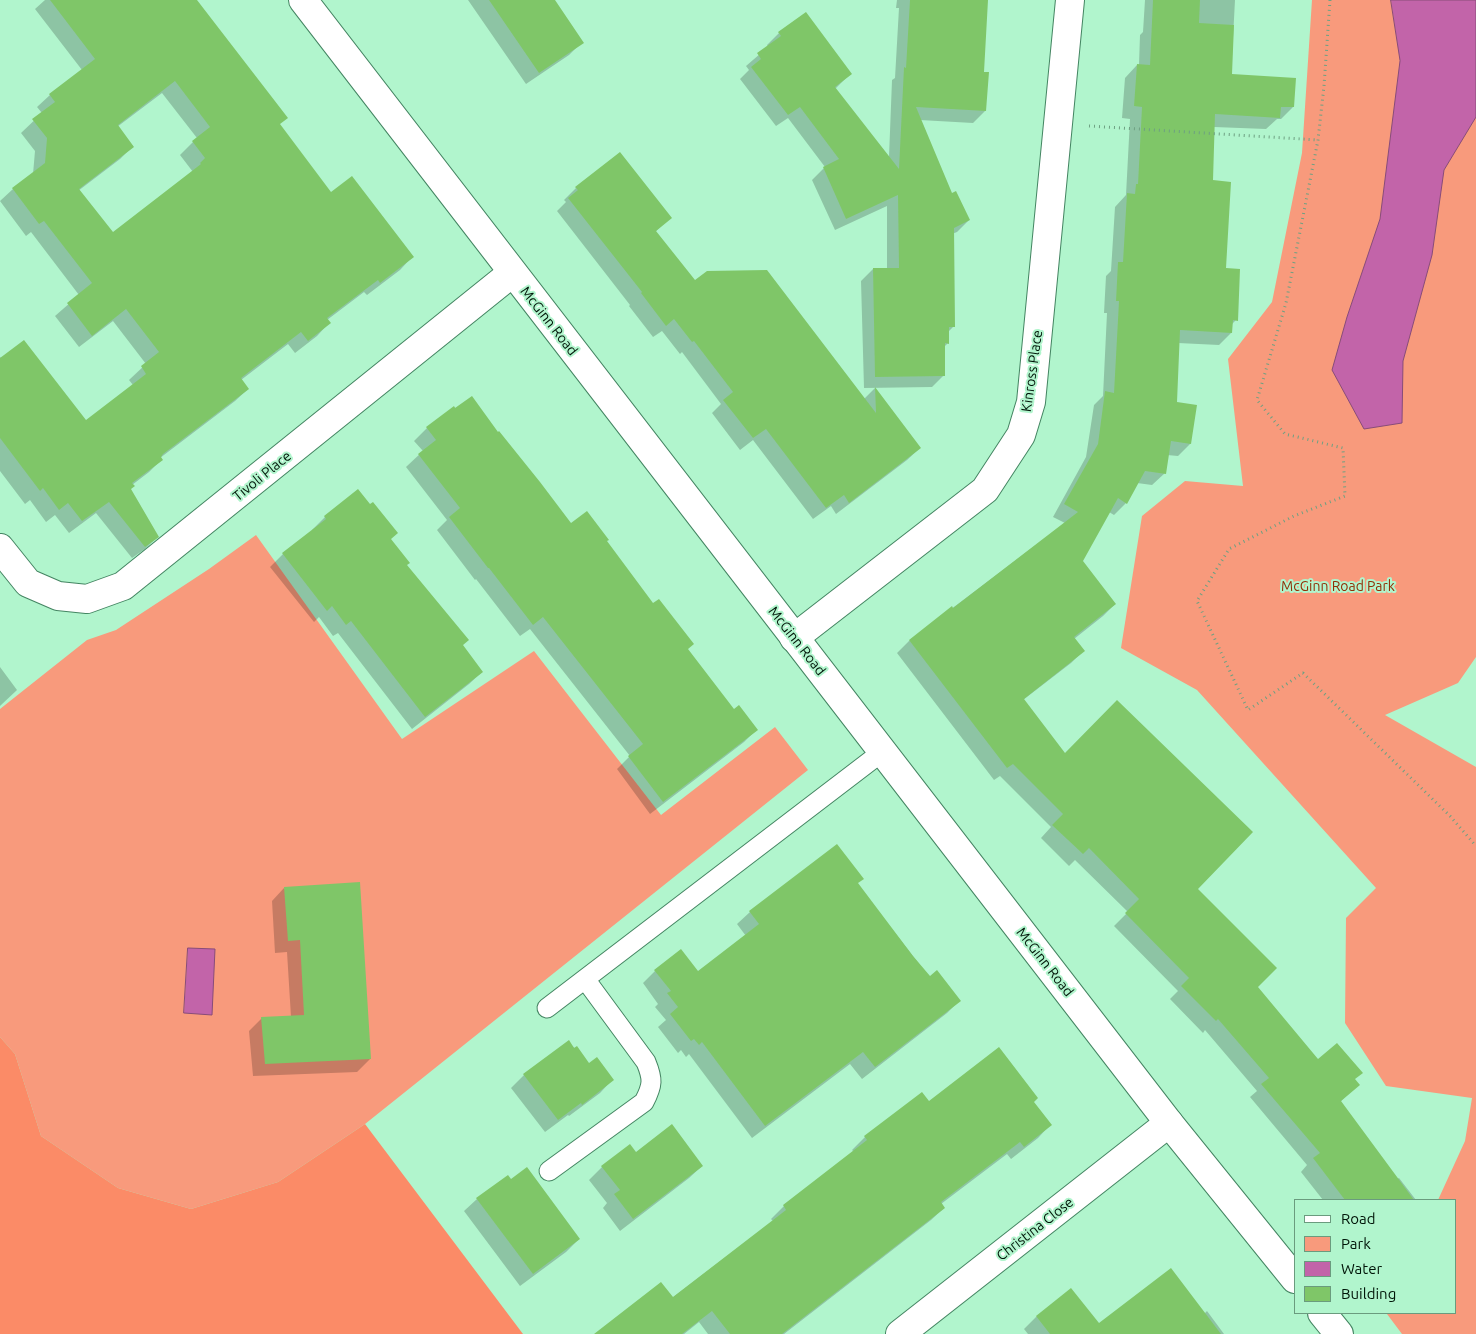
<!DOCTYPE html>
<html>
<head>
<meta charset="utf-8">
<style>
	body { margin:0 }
	#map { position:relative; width:1476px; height:1334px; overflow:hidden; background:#b1f5cd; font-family:Ubuntu,sans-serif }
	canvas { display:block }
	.legend { position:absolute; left:1294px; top:1199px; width:162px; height:115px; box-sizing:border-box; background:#b1f5cd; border:1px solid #6a9b7e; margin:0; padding:6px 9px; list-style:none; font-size:15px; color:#001508 }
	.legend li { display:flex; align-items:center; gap:10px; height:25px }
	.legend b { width:25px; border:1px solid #6a9b7e }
</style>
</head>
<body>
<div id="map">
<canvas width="1476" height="1334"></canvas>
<ul class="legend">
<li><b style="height:6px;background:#fff"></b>Road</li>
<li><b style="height:14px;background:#f89a7c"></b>Park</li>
<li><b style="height:14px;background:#c264a9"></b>Water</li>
<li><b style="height:14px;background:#7fc668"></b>Building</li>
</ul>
</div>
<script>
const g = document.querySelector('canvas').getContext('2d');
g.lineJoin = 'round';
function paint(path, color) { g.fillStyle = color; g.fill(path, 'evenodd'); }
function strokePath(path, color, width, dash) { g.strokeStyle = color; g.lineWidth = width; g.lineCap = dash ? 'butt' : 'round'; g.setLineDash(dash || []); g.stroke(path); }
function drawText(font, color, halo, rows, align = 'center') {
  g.font = font + ' Ubuntu,sans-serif'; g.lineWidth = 4; g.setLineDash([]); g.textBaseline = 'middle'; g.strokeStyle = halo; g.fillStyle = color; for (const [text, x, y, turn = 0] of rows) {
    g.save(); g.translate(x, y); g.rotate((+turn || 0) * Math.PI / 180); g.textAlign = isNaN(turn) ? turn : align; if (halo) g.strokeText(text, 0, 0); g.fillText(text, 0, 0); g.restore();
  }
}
const green = new Path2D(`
	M 1312,0 L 1476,0 L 1476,657 L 1458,683 L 1385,715 L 1476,767 L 1476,1334 L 1402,1334 L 1387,1314 L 1387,1313 L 1455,1313 L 1455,1200 L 1438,1200 L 1465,1141 L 1472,1098 L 1386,1086 L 1345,1023 L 1346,918 L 1376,888 L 1197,690 L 1121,648 L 1142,516 L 1185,481 L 1243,486 L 1228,359 L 1272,302 L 1302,153 Z
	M 256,535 L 402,739 L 534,651 L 661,815 L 775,727 L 808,770 L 365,1124 L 278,1182 L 191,1209 L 118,1188 L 41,1136 L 15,1054 L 0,1037 L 0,709 L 87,640 L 116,630 L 209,569 Z`);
const forest = new Path2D(`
	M 0,1037 L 15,1054 L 41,1136 L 118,1188 L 191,1209 L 278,1182 L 365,1124 L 523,1334 L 0,1334 Z`);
const water = new Path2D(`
	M 1391,0 L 1476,0 L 1476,117 L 1444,170 L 1432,255 L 1403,361 L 1402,423 L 1364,429 L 1332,370 L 1347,317 L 1380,219 L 1400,61 Z
	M 188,948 L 215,949 L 212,1015 L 184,1013 Z`);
const shadow = new Path2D(`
	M 45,0 L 195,0 L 279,125 L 331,193 L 412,257 L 400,270 L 367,295 L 364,292 L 327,320 L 329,323 L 317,336 L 295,353 L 288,344 L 241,380 L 248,389 L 235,401 L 160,458 L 161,460 L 149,472 L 132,485 L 130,489 L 157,537 L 145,549 L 132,558 L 96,513 L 69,533 L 55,515 L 46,522 L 30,500 L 25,504 L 0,471 L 0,357 L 86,422 L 133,385 L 129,380 L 146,364 L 113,321 L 79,347 L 55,316 L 79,295 L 31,232 L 26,236 L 0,201 L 13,189 L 33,174 L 35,151 L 21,133 L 42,113 L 37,107 L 50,95 L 82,70 L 35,9 ZM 162,93 L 197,138 L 180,155 L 193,172 L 112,234 L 78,191 L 120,159 L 133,146 L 117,127 Z
	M 468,0 L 553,0 L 582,42 L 569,55 L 526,84 Z
	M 897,0 L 987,0 L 983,73 L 985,111 L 973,123 L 920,120 L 952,195 L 969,220 L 957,232 L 952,234 L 953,327 L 948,332 L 948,343 L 944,347 L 944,375 L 932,387 L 864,388 L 861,281 L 873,269 L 887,269 L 887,206 L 835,230 L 812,180 L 825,167 L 788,118 L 776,126 L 740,79 L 749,70 L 746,66 L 768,47 L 767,45 L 779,33 L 850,74 L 835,89 L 889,157 L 892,80 L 895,78 L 899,8 L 896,8 Z
	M 1145,0 L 1235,0 L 1231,76 L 1293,107 L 1281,119 L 1277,119 L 1266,129 L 1214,127 L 1211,182 L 1225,270 L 1236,320 L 1231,325 L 1231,333 L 1219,345 L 1178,343 L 1176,403 L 1195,406 L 1190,444 L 1178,456 L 1167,455 L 1165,473 L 1152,485 L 1137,483 L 1126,503 L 1114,515 L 1109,512 L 1081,561 L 1115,604 L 1103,616 L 1074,639 L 1083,651 L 1071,663 L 1023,700 L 1065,754 L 1196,889 L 1256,987 L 1318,1061 L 1354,1080 L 1358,1085 L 1340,1102 L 1397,1179 L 1399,1178 L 1416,1200 L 1323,1200 L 1301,1172 L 1307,1165 L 1250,1097 L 1257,1091 L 1205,1030 L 1203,1033 L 1170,999 L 1178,991 L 1114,926 L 1128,912 L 1075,860 L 1069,866 L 1041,838 L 1051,827 L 1000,776 L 994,780 L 897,653 L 909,641 L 1065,523 L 1053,517 L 1086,457 L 1094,405 L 1103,396 L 1107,313 L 1104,313 L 1106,276 L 1111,271 L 1115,207 L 1126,195 L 1130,119 L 1122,118 L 1125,78 L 1137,65 L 1139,65 L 1140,35 L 1143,32 Z
	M 576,188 L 670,218 L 655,232 L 695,281 L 864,399 L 875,388 L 920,448 L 907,460 L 836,514 L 831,506 L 813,519 L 753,440 L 740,450 L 712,413 L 721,404 L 682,352 L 680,354 L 662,331 L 653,337 L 629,306 L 630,305 L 557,211 L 566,202 L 564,200 Z
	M 454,407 L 498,434 L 571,524 L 605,541 L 734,711 L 756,730 L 744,742 L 650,814 L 617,769 L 630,756 L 530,629 L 520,636 L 476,579 L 475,580 L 437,530 L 447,520 L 406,467 L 423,451 L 414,441 L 427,428 Z
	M 358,490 L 406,565 L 462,646 L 482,672 L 469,684 L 412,729 L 338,633 L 333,636 L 319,617 L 314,622 L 270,567 L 283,554 L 313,531 L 312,530 L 325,517 Z
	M 0,667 L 17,690 L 0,706 Z
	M 857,884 L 930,978 L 959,1001 L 947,1013 L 862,1079 L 850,1064 L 752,1138 L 689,1054 L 686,1057 L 681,1050 L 678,1053 L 658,1027 L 666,1020 L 655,1007 L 658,1004 L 643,983 L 655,971 L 698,972 L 746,936 L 737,924 L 750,912 Z
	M 284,888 L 370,1059 L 357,1072 L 253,1076 L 249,1031 L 262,1018 L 291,1017 L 287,952 L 275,953 L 272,901 Z
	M 569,1042 L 589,1064 L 612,1080 L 600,1093 L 569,1116 L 568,1115 L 545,1132 L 511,1088 L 524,1075 Z
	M 929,1102 L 1050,1125 L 1038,1138 L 1011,1159 L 1007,1154 L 941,1204 L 944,1208 L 931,1220 L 784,1334 L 708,1334 L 699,1322 L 684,1334 L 596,1334 L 672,1298 L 773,1221 L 771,1219 L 784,1206 L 854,1152 L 852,1150 L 865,1137 Z
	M 635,1154 L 702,1166 L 689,1178 L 620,1231 L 603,1208 L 607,1203 L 589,1180 L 602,1167 Z
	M 477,1199 L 579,1239 L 566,1252 L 520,1286 L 464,1211 Z
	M 1071,1290 L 1098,1325 L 1204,1314 L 1207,1311 L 1224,1334 L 1028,1334 L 1024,1329 L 1036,1317 Z`);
const building = new Path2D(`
	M 50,0 L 197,0 L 288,118 L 280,124 L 331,192 L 352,176 L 414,257 L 380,283 L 378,280 L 327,318 L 331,323 L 308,341 L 301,332 L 241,378 L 249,389 L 163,454 L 161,457 L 163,460 L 132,483 L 135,486 L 131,489 L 159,537 L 145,547 L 109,502 L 82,521 L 68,503 L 59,510 L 43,488 L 40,491 L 0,438 L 0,358 L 24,340 L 86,420 L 146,374 L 141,366 L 159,352 L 126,309 L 92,336 L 67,303 L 92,283 L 44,221 L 39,224 L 12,188 L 45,163 L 47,138 L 32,119 L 55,102 L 49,94 L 95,59 ZM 175,81 L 210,127 L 192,141 L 205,158 L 200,163 L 201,164 L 113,232 L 79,189 L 134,147 L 118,125 Z
	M 489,0 L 555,0 L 584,43 L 539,73 Z
	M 910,0 L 988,0 L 984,72 L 989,72 L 986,111 L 916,107 L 952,193 L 956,191 L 970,220 L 954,228 L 955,327 L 949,327 L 949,344 L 945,343 L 945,376 L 875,377 L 873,268 L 899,268 L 898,195 L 846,219 L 823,167 L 839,159 L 800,107 L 788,115 L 751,67 L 761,59 L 757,53 L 781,36 L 778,32 L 806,12 L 852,74 L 835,87 L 899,169 L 904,67 L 906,68 Z
	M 1153,0 L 1200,0 L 1199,23 L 1234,25 L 1232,74 L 1296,78 L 1294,107 L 1281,107 L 1280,118 L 1215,114 L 1213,180 L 1231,182 L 1226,268 L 1240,269 L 1238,321 L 1233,320 L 1232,333 L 1180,330 L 1177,402 L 1197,405 L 1191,444 L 1171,441 L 1166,474 L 1145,471 L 1127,504 L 1118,498 L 1083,561 L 1116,604 L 1074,637 L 1085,651 L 1024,699 L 1065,753 L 1117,700 L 1253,832 L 1198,889 L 1277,968 L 1258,987 L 1318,1059 L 1337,1043 L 1363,1073 L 1355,1079 L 1360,1085 L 1341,1101 L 1414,1200 L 1345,1200 L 1313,1158 L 1320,1153 L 1261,1084 L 1269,1078 L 1218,1019 L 1216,1021 L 1181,986 L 1189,978 L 1125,913 L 1139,899 L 1089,848 L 1083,854 L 1052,825 L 1063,814 L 1013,764 L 1007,768 L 909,640 L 952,606 L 953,608 L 1078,512 L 1064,504 L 1098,444 L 1105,391 L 1114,393 L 1119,301 L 1116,301 L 1118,262 L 1123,262 L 1127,193 L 1135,194 L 1136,184 L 1138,184 L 1142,107 L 1134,106 L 1137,64 L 1150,65 Z
	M 620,152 L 672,218 L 656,231 L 695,280 L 707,271 L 767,270 L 876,413 L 875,387 L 921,448 L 849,503 L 844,495 L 826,508 L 766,429 L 753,438 L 723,400 L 733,392 L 694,341 L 692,342 L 674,319 L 666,326 L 641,293 L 642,292 L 568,198 L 578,190 L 575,187 Z
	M 472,396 L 498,432 L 499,431 L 540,482 L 571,523 L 587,511 L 609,540 L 607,541 L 653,603 L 659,599 L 694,644 L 688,649 L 734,709 L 739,705 L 758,730 L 663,802 L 628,756 L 643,744 L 543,617 L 533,625 L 489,568 L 488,568 L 449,517 L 460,508 L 418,454 L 436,440 L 426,427 L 454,406 L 455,408 Z
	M 358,489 L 370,504 L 373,502 L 398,533 L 391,539 L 410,563 L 407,565 L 469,640 L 463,645 L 483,672 L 425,717 L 351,621 L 346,625 L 332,606 L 327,611 L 282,553 L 326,519 L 324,516 Z
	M 837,844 L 864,879 L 858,883 L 913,956 L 930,976 L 937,970 L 961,1001 L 875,1067 L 863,1052 L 765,1126 L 702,1042 L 699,1045 L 694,1039 L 691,1041 L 670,1014 L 678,1007 L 667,993 L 671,991 L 654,970 L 681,949 L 698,971 L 759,924 L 749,911 Z
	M 360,882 L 371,1059 L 265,1064 L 261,1017 L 304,1015 L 300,940 L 288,941 L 284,887 Z
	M 569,1040 L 574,1048 L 577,1046 L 589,1063 L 597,1057 L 614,1080 L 582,1105 L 581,1103 L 558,1120 L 523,1074 Z
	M 999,1047 L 1038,1098 L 1034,1102 L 1052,1125 L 1024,1147 L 1020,1142 L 941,1202 L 945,1208 L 782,1334 L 730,1334 L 712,1311 L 682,1334 L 594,1334 L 661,1282 L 673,1297 L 786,1210 L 783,1205 L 867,1140 L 864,1136 L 922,1092 L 929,1101 Z
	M 672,1124 L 703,1166 L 633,1219 L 614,1194 L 620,1190 L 601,1166 L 630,1144 L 636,1152 Z
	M 527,1167 L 580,1239 L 533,1274 L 476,1198 L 508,1175 L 511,1179 Z
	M 1171,1268 L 1221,1334 L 1050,1334 L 1036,1316 L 1071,1288 L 1099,1323 Z`);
const path = new Path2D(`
	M 1330,0 L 1324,86 L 1318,140 L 1286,303 L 1257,400 L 1285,434 L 1343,448 L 1345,496 L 1294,516 L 1229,549 L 1197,601 L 1248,710 L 1303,673 L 1450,816 L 1476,846
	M 1089,126 L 1318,140`);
const lane = new Path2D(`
	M 547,1008 L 882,752
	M 549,1171 L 644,1102 C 653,1085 653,1079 646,1062 L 585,979`);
const street = new Path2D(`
	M 0,548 L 28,583 L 58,596 L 87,599 L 123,586 L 512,273
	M 794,638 L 985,490 L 1021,435 L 1031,402 L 1070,0
	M 900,1334 L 1169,1123`);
const secondary = new Path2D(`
	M 303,0 L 1169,1123 L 1295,1279
	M 1322,1313 L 1339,1334`);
const streetNames = [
	["McGinn Road",549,321,52],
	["Kinross Place",1032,371,-82],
	["Tivoli Place",262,476,-39],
	["McGinn Road",797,641,52],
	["McGinn Road",1045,962,52],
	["Christina Close",1035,1229,-38]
];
const parkNames = [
	["McGinn Road Park",1338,586]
];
paint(green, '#f89a7c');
paint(forest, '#fb8b67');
paint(water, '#c264a9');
strokePath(water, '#884c79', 1);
paint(shadow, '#0003');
paint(building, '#7fc668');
strokePath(lane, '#448562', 21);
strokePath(street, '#448562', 30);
strokePath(secondary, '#448562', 30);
strokePath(path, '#6ea082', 3, [1, 4]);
strokePath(lane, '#fff', 19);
strokePath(street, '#fff', 28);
strokePath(secondary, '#fff', 28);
drawText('14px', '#001508', '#b1f5cd', streetNames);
drawText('14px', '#912f07', '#b1f5cd', parkNames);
</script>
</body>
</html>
